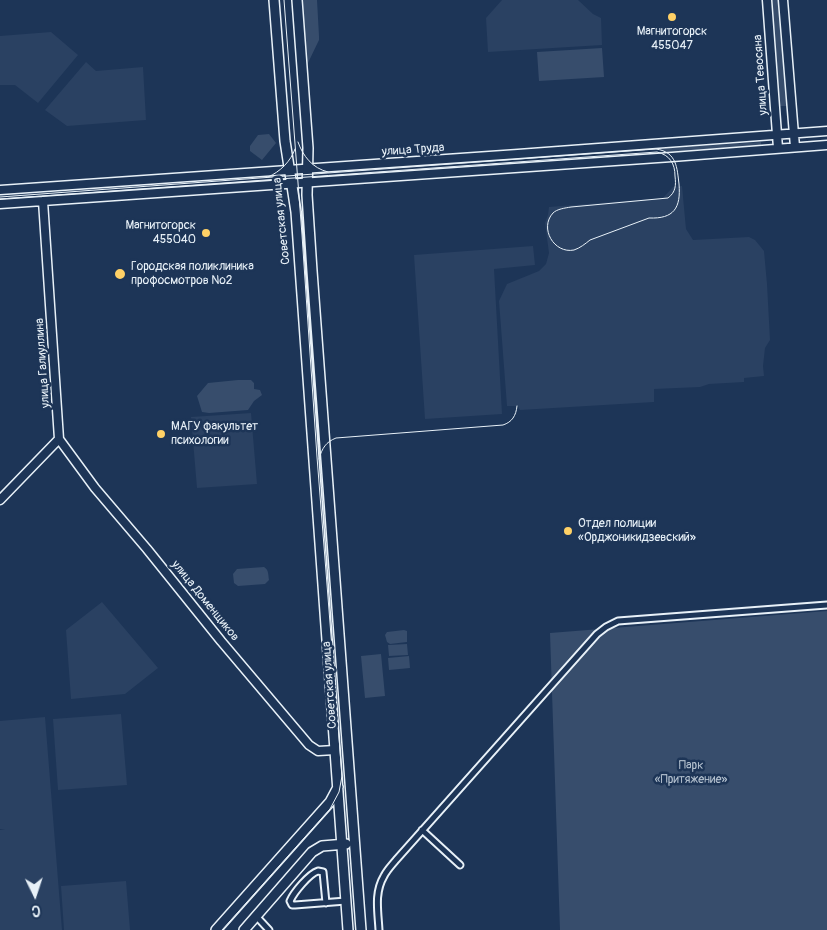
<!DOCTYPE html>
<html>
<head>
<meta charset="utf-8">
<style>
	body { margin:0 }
	#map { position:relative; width:827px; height:930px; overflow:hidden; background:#1d3557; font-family:Pangolin,sans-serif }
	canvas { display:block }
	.north { position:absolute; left:10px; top:870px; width:50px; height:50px; -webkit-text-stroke:4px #1d3557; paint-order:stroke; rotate:176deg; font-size:14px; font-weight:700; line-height:20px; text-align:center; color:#e8f1f8 }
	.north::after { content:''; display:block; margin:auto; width:18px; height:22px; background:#e8f1f8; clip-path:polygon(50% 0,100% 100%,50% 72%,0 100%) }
</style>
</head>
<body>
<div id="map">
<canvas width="827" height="930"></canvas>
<div class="north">С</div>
</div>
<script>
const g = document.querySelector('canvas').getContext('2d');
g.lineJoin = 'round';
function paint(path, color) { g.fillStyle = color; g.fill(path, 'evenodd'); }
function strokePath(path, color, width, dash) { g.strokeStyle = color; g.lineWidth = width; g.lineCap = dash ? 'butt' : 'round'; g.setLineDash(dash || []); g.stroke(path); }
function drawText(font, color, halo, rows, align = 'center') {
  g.font = font + ' Pangolin,sans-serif'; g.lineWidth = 5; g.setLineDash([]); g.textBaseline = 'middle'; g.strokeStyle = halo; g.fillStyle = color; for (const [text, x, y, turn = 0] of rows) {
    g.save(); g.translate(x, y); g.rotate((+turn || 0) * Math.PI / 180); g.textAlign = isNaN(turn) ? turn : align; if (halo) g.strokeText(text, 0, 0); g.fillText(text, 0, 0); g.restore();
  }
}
const built = new Path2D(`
	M 502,0 L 578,0 L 593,14 L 601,18 L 602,45 L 488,52 L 486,18 Z
	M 51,32 L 78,55 L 38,103 L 15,85 L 0,85 L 0,36 Z
	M 86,62 L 96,71 L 143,67 L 146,120 L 67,126 L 45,110 Z
	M 682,186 L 686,229 L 693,240 L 749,237 L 755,240 L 764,251 L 767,284 L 770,340 L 765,348 L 763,366 L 764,376 L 744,378 L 744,382 L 709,384 L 700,387 L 654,389 L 654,402 L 520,410 L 518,406 L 507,406 L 499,301 L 507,284 L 539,271 L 546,264 L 549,253 L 545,223 L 548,215 L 549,207 L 663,198 L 673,187 Z
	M 533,246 L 535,265 L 494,269 L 502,414 L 425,419 L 414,255 Z
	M 251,413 L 257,484 L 197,488 L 191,417 Z
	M 102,602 L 158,668 L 125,694 L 71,699 L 66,630 Z
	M 121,714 L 127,785 L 58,790 L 53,719 Z
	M 45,717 L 62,930 L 0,930 L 0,830 L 5,829 L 0,829 L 0,721 Z
	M 126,881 L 130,930 L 64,930 L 61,886 Z`);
const green = new Path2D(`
	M 302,0 L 317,0 L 319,36 L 319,40 L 307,65 Z
	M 770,0 L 779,0 L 787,106 L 778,106 Z
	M 602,48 L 604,77 L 539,81 L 537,52 Z
	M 269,134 L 276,143 L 262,160 L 250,151 L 250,146 L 258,135 Z
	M 761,142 L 761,148 L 670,155 L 665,151 L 656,149 Z
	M 238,380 L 251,380 L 254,383 L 254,389 L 260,390 L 262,395 L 254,401 L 248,410 L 209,413 L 202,412 L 197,396 L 208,383 Z
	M 264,567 C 269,570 268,575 269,580 L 265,584 L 238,586 L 234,583 L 233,574 L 237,569 Z
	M 827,611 L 827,930 L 560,930 L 550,633 Z
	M 404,630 L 407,631 L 407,642 L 390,644 L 387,642 L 385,635 L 387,632 Z
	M 407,644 L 408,655 L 389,656 L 388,645 Z
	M 381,654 L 385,696 L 365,698 L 361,656 Z
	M 409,656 L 410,668 L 389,670 L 388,658 Z`);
const street = new Path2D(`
	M 422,830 L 460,865
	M 326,903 L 323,872 L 318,871 C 309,874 294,892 290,901 L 292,905 L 295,905 L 346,901
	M 256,916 L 269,930
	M 379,930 C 378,911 374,893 384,876 C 387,870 392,865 396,860 L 597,634 L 606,627 L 618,621 L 827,605`);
const secondary = new Path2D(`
	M 767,0 L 778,148
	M 783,0 L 795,147
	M 0,190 L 518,154 L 827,131
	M 0,204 L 672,157 L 827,145
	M 59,439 L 95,488 L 147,549 L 221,641 L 309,745 L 318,751 L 335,750
	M 0,500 L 59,439 L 43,201`);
const primary = new Path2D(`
	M 274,0 L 285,141 L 296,212 L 348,930
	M 297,0 L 308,148 L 307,195 L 312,271 L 361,930
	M 216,930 L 330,802 L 338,787
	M 244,930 L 312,852 L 322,846 L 346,844`);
const tram = new Path2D(`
	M 298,142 C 303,156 312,168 328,172
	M 268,177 C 280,172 291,161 295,149
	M 0,197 L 656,149 C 677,152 677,168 679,184 C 681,208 674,219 649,218 L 590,240 C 585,244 580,248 574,250 C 554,254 539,228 553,213 C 557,209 565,208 571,207 L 668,198 C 676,192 676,185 675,176 C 675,164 670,155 657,152 L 0,199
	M 319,459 C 322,448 326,442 336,438 L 503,425 C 512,422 516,416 517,406
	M 222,930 L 330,809 L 339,792 L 342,776 L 317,457 L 302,235 L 284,0`);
const markers = [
	[672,17,5,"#ffd166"],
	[206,233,5,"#ffd166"],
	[120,274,6,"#ffd166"],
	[161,434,5,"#ffd166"],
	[568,531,5,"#ffd166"]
];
const poiNames = [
	["Магнитогорск",672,32,"center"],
	["455047",672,46,"center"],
	["Магнитогорск",196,226,"right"],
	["455040",196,240,"right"],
	["Городская поликлиника",131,267],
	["профосмотров №2",131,281],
	["МАГУ факультет",171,427],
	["психологии",171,441],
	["Отдел полиции",578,524],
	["«Орджоникидзевский»",578,538]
];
const streetNames = [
	["улица Тевосяна",761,75,-94],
	["улица Труда",413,150,-4],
	["Советская улица",282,221,-96],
	["улица Галиуллина",43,363,-94],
	["улица Доменщиков",205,601,51],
	["Советская улица",330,685,-94]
];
const parkNames = [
	["Парк",691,766],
	["«Притяжение»",691,780]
];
paint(built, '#2a4162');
paint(green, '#374d6c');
strokePath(street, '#e8f1f8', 9);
strokePath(secondary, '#e8f1f8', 11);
strokePath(primary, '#e8f1f8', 12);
strokePath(street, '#1d3557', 5);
strokePath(secondary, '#1d3557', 8);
strokePath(primary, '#1d3557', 9);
strokePath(tram, '#e8f1f8', 1);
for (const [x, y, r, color] of markers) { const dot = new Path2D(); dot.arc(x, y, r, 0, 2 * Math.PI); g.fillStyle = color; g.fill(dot); strokePath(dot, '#1d3557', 2); }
drawText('12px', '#e8f1f8', '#1d3557', poiNames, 'left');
drawText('12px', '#e8f1f8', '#1d3557', streetNames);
drawText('12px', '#b3c0ce', '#1d3557', parkNames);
</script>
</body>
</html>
